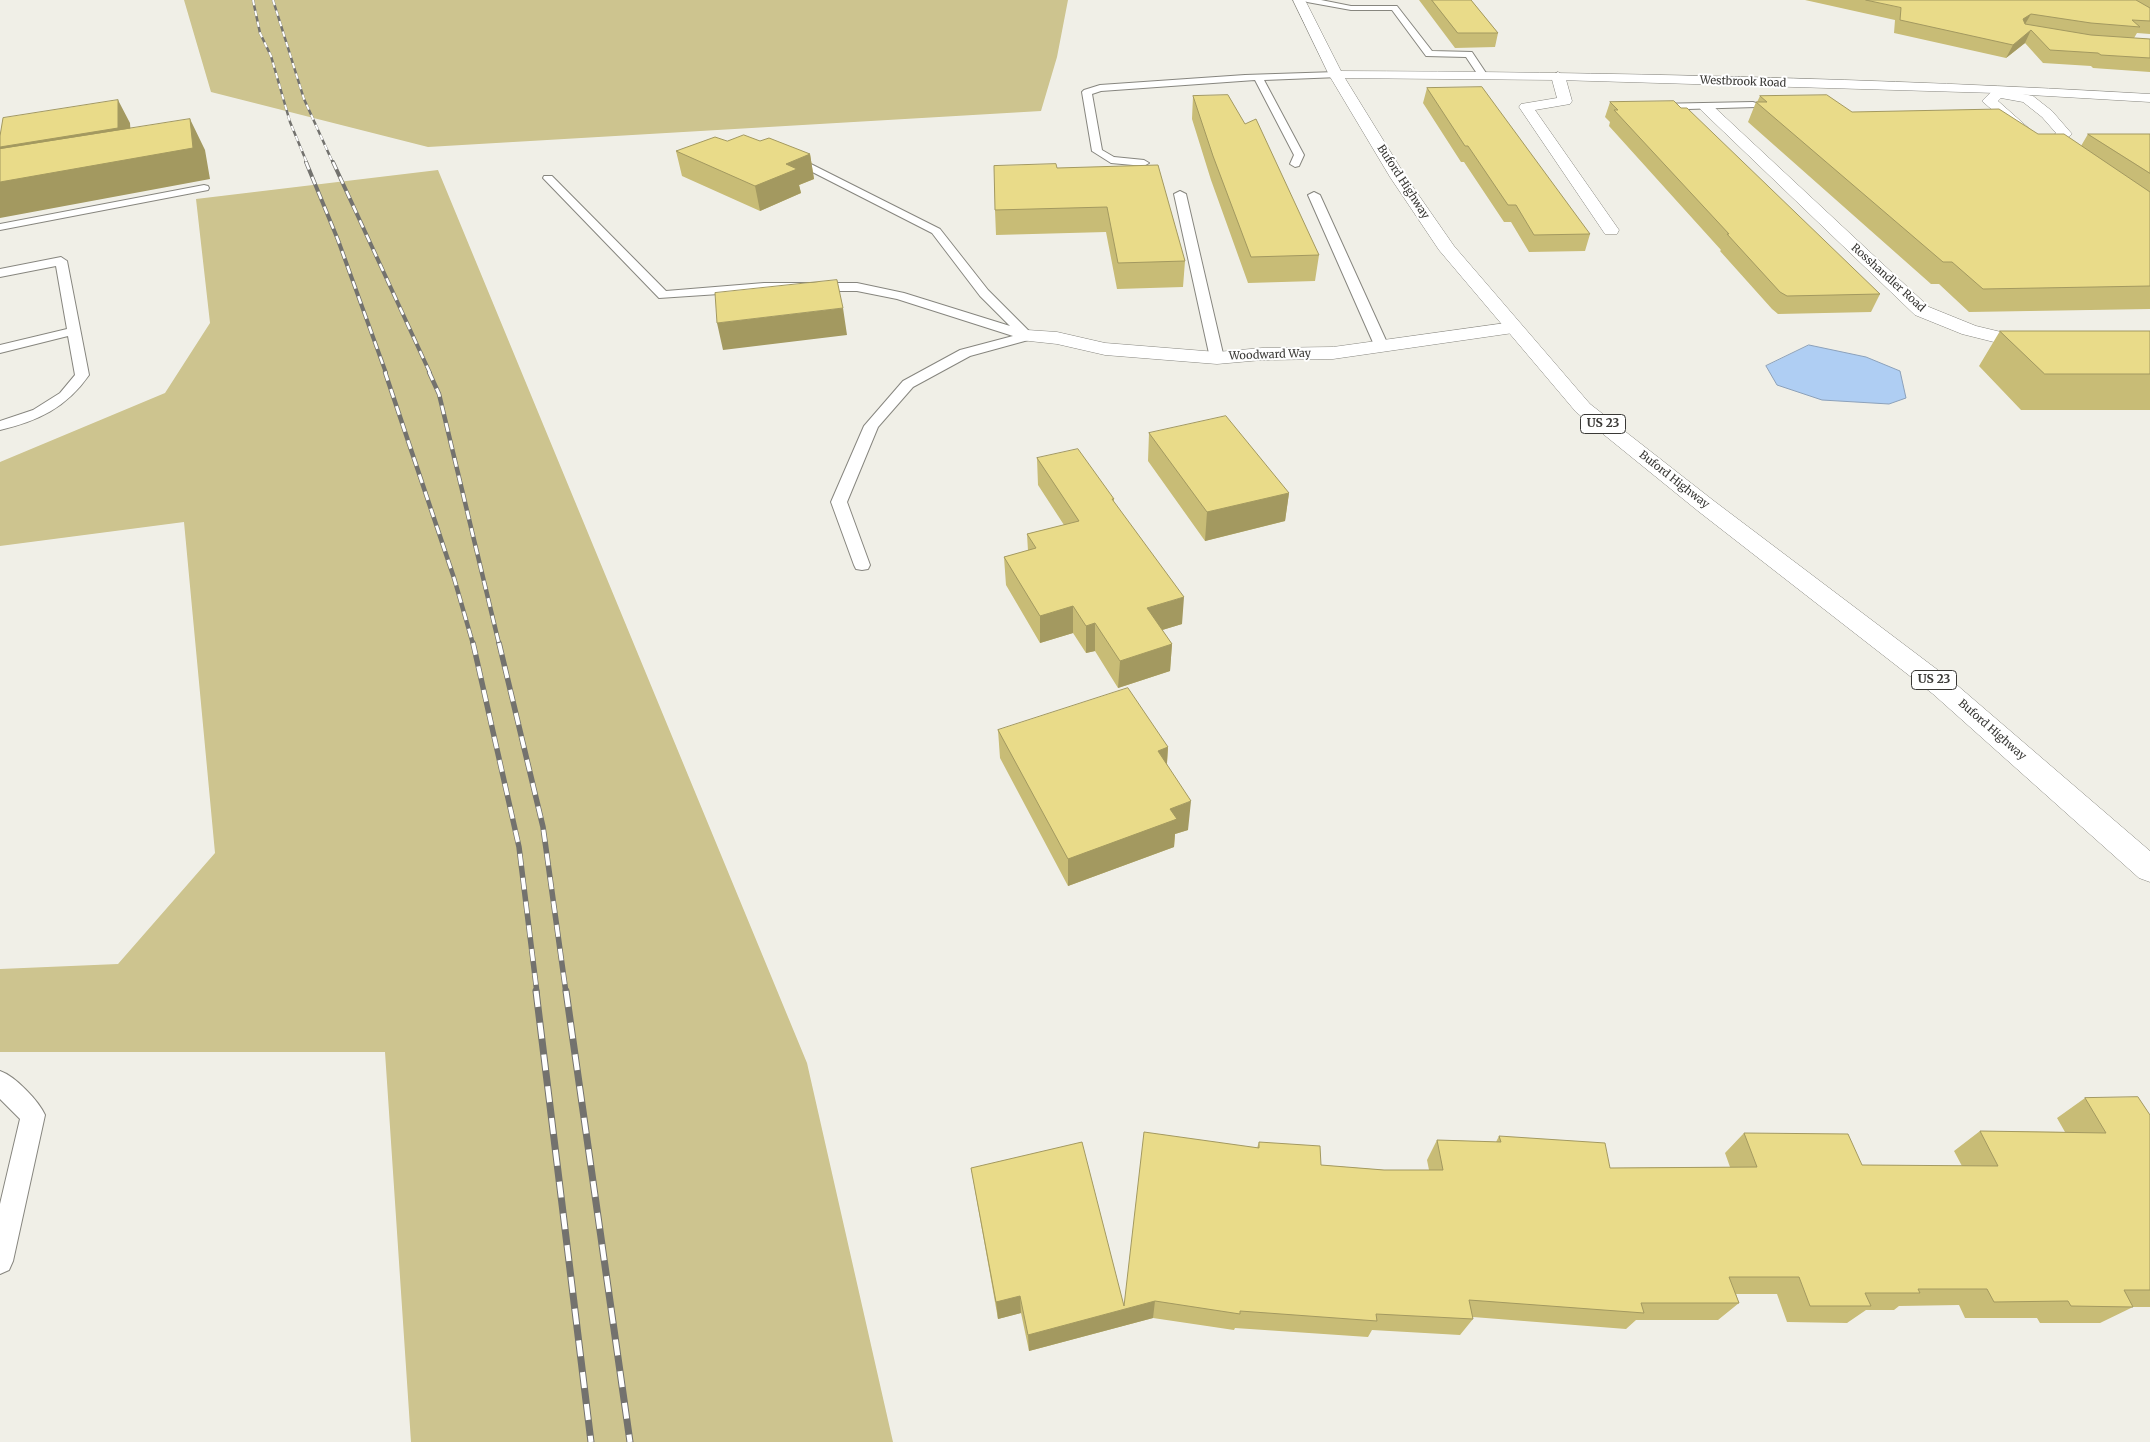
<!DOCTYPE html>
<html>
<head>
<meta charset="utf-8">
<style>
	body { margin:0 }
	canvas { display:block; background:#f0efe7 }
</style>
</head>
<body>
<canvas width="2150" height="1442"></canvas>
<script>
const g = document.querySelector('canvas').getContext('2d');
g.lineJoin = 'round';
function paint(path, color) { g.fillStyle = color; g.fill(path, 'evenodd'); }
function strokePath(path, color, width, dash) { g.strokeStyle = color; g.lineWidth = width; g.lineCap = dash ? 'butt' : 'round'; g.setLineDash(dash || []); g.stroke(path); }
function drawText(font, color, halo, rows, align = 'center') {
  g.font = font + ' Merriweather,serif'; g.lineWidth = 4; g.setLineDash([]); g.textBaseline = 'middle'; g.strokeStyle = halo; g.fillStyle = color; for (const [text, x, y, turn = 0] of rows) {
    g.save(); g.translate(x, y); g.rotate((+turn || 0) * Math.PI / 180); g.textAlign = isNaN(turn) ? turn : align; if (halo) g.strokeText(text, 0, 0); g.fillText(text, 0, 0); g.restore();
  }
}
const green = new Path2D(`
	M 184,0 L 1068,0 L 1057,57 L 1041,111 L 428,147 L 211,92 Z
	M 438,170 L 807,1063 L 893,1442 L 411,1442 L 385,1052 L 0,1052 L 0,969 L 118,964 L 215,853 L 184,522 L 0,546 L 0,462 L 165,393 L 210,323 L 196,199 Z`);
const water = new Path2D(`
	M 1809,345 L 1866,357 L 1900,371 L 1906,398 L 1889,404 L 1822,400 L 1777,385 L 1766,366 Z`);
const service = new Path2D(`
	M 1303,0 L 1321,0 L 1351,6 L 1397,6 L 1432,51 L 1472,52 L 1488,76 L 1486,78 L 1480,78 L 1466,57 L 1426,56 L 1392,10 L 1351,10 L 1307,2 Z
	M 1336,72 L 1341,75 L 1339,77 L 1264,80 L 1304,155 L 1299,166 L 1295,167 L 1290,164 L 1294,155 L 1255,80 L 1101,91 L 1092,94 L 1102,150 L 1114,157 L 1144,160 L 1149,163 L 1144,166 L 1111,163 L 1092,151 L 1082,92 L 1084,90 L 1100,85 L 1245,75 Z
	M 1753,102 L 1756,103 L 1756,107 L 1654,110 L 1649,107 L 1654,104 Z
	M 789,153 L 940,229 L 988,290 L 1034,336 L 1032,339 L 970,356 L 913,387 L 878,427 L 847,502 L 870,565 L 868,569 L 862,570 L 856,569 L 854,565 L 831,502 L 864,426 L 903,381 L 960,350 L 1013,336 L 897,299 L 857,291 L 764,291 L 659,298 L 543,178 L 544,176 L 552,176 L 666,291 L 764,283 L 857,283 L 904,293 L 1010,326 L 980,296 L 932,233 L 785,158 L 784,156 Z
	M 204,185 L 208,186 L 209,188 L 208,190 L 0,230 L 0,224 Z
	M 1180,191 L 1186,194 L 1224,358 L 1217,362 L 1210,358 L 1174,194 Z
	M 1314,192 L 1320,195 L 1389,347 L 1387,350 L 1377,350 L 1375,347 L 1308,195 Z
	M 61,257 L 67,261 L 89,375 C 66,408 38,421 0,430 L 0,421 L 33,410 L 60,393 L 75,375 L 68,336 L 0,353 L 0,345 L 67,329 L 56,266 L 0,277 L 0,269 Z
	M 0,1071 C 15,1076 39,1101 45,1115 L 13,1261 L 9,1270 L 0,1274 L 0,1204 L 20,1119 L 0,1099 Z`);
const minor = new Path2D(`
	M 1558,72 L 1565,76 L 1572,101 L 1570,104 L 1535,110 L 1619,230 L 1617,234 L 1605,234 L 1519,107 L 1521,104 L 1557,98 L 1551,76 Z
	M 1998,89 L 2033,96 L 2052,111 L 2072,134 L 2057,146 L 2047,146 L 2044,143 L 2056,133 L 2042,117 L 2023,102 L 2001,98 L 1998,101 L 2033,132 L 2031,135 L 2021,135 L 1982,101 L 1993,90 Z
	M 1706,103 L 1711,104 L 1929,307 L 1976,326 L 2022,337 L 2041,339 L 2044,343 L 2041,347 L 2022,349 L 1962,334 L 1915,315 L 1701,110 L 1699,107 L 1701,104 Z
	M 1513,322 L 1520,324 L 1523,328 L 1520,332 L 1333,359 L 1262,360 L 1217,364 L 1105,355 L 1057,344 L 1020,340 L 1017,336 L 1020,332 L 1027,330 L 1057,332 L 1105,343 L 1217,352 L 1262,348 L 1333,347 Z`);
const tertiary = new Path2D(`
	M 1336,71 C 1607,72 1879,78 2150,94 L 2150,102 L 1996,93 L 1558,80 L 1331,78 L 1329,75 L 1331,72 Z`);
const primary = new Path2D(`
	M 1293,0 L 1305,0 L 1343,75 L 1406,177 L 1454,246 L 1590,404 L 1714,501 L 1951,680 L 2150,851 L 2150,882 L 2139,878 L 1933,694 L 1698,511 L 1576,412 L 1439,250 L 1390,177 L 1329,75 Z`);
const railFar4 = new Path2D(`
	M 253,0 L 260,33 L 271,56 L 290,122 L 307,163
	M 273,0 L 304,99 L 333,163`);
const railFar3 = new Path2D(`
	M 306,162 L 338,240 L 386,373
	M 333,162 L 430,373`);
const railFar2 = new Path2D(`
	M 385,372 L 454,578 L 473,644
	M 429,372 L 439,394 L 499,644`);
const railFar1 = new Path2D(`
	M 473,643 L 519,847 L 537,993
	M 499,643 L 543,827 L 566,993`);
const rail = new Path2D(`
	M 536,991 L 591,1442
	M 566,991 L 630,1442`);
const wall = new Path2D(`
	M 1419,0 L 1471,0 L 1498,33 L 1495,47 L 1455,48 Z
	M 1805,0 L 2150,0 L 2150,34 L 2137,33 L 2134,38 L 2150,39 L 2150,72 L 2093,68 L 2091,66 L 2043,63 L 2025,43 L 2006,58 L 1894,33 L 1895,20 Z
	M 1427,88 L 1590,234 L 1585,251 L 1529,252 L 1511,222 L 1504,222 L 1464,162 L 1461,162 L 1423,103 Z
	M 1193,96 L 1319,255 L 1315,281 L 1248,283 L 1211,180 L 1192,119 Z
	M 1760,96 L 1852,112 L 2038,134 L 2081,146 L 2088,134 L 2150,134 L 2150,309 L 1969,312 L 1939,284 L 1931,284 L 1748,122 L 1756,102 L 1757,102 Z
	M 1610,102 L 1880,294 L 1871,312 L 1778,314 L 1772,309 L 1720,251 L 1721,250 L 1609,126 L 1610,122 L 1605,117 Z
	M 727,141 L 760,141 L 810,154 L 814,179 L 799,185 L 801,193 L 760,211 L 682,176 L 676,151 Z
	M 1057,168 L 1185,261 L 1183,287 L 1117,289 L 1106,232 L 996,235 L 995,210 Z
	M 2000,331 L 2150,331 L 2150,410 L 2021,410 L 1979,366 Z
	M 1149,433 L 1289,493 L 1285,521 L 1205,541 L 1148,461 Z
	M 1037,458 L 1114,499 L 1114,502 L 1182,624 L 1162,630 L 1172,644 L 1170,671 L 1118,688 L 1095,651 L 1086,653 L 1073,633 L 1040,643 L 1006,585 L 1004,557 L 1028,551 L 1027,534 L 1064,525 L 1038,485 Z
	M 998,730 L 1168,747 L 1167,764 L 1188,830 L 1175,834 L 1174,847 L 1068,886 L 1000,758 Z
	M 2085,1098 L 2150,1115 L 2150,1307 L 2133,1307 L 2100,1323 L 2040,1323 L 2037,1318 L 1965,1318 L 1959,1305 L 1899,1306 L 1894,1310 L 1866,1310 L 1847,1323 L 1787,1322 L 1777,1294 L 1736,1294 L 1739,1303 L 1718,1320 L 1636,1320 L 1626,1329 L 1473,1317 L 1473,1319 L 1460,1335 L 1372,1330 L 1368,1337 L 1235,1328 L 1234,1330 L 1153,1318 L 1029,1351 L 1021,1313 L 998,1319 L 971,1168 L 1124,1306 L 1257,1148 L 1259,1142 L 1321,1165 L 1384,1170 L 1429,1170 L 1427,1160 L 1437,1140 L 1496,1142 L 1499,1136 L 1610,1168 L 1730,1167 L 1725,1153 L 1744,1133 L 1862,1165 L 1962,1166 L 1954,1151 L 1980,1131 L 2065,1132 L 2057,1118 Z`);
const shadedWall = new Path2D(`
	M 2031,14 L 2024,26 L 2023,19 Z
	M 2031,30 L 2025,43 L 2006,58 L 2013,45 Z
	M 118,100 L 130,123 L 132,152 L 0,150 L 0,147 Z
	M 190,119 L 205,150 L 210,179 L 0,218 L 0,182 Z
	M 810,154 L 814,179 L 799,185 L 801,193 L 760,211 L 755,186 L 786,164 Z
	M 843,308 L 847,335 L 723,350 L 717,323 Z
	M 1289,493 L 1285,521 L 1205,541 L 1207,512 Z
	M 1184,597 L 1182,624 L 1146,635 L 1147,608 Z
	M 1073,606 L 1073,633 L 1040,643 L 1040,616 Z
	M 1095,623 L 1095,651 L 1086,653 L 1086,626 Z
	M 1172,644 L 1170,671 L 1118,688 L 1120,661 Z
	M 1168,747 L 1166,776 L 1158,751 Z
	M 1191,801 L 1188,830 L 1175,834 L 1174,847 L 1068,886 L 1068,859 L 1170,809 Z
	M 1020,1296 L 1021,1313 L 998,1319 L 996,1302 Z
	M 1155,1301 L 1153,1318 L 1029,1351 L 1028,1335 Z`);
const building = new Path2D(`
	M 1432,0 L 1471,0 L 1498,33 L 1458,33 Z
	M 1866,0 L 2136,0 L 2150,8 L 2150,21 L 2132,20 L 2140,27 L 2091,23 L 2031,14 L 2023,19 L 2025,24 L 2091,35 L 2150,39 L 2150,58 L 2101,55 L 2098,53 L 2050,50 L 2031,30 L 2013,45 L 1900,20 L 1901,8 Z
	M 1482,87 L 1590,234 L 1534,235 L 1516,205 L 1508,205 L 1468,146 L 1465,146 L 1427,88 Z
	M 1228,95 L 1245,124 L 1256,119 L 1319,255 L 1251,257 L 1213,156 L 1193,96 Z
	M 1827,95 L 1852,112 L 1999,109 L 2038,134 L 2064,134 L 2150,192 L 2150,286 L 1983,289 L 1952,262 L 1943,262 L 1756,102 L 1767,102 L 1760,96 Z
	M 118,100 L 118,128 L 0,147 L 0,136 L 3,118 Z
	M 1674,101 L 1681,108 L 1687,108 L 1880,294 L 1787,296 L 1780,292 L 1727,234 L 1729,234 L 1614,110 L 1618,110 L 1610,102 Z
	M 190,119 L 193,148 L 0,182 L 0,149 Z
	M 2088,134 L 2150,134 L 2150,173 Z
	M 744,135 L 760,141 L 769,138 L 810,154 L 786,164 L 797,169 L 755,186 L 676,151 L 715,137 L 727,141 Z
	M 1056,164 L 1057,168 L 1158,165 L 1185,261 L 1118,263 L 1107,207 L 995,210 L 994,166 Z
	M 837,280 L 843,308 L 717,323 L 715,293 Z
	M 2000,331 L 2150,331 L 2150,374 L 2045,374 Z
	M 1226,416 L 1289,493 L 1207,512 L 1149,433 Z
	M 1078,449 L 1114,499 L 1112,499 L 1184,597 L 1147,608 L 1172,644 L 1120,661 L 1095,623 L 1086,626 L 1073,606 L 1040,616 L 1004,557 L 1036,548 L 1027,534 L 1079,521 L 1037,458 Z
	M 1128,688 L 1168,747 L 1158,751 L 1191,801 L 1170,809 L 1177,819 L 1068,859 L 998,730 Z
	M 2138,1097 L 2150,1115 L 2150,1290 L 2124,1290 L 2133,1307 L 2071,1306 L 2068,1301 L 1994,1302 L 1987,1289 L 1918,1289 L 1920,1293 L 1865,1293 L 1871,1306 L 1810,1306 L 1799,1277 L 1729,1277 L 1739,1303 L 1641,1303 L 1644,1313 L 1469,1300 L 1473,1319 L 1376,1314 L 1377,1321 L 1240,1311 L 1240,1314 L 1155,1301 L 1028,1335 L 1020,1296 L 996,1302 L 971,1168 L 1082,1142 L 1124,1306 L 1144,1132 L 1259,1148 L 1259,1142 L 1320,1146 L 1321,1165 L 1384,1170 L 1443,1170 L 1437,1140 L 1501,1142 L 1499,1136 L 1605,1143 L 1610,1168 L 1757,1167 L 1744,1133 L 1848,1134 L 1862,1165 L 1998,1166 L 1980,1131 L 2106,1133 L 2085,1098 Z`);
const farStreetnames = [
	["Westbrook Road",1743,82,2],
	["Buford Highway",1403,182,57],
	["Rosshandler Road",1888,278,42],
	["Woodward Way",1270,355,-2],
	["Buford Highway",1674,480,38],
	["Buford Highway",1992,730,41]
];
const shields = [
	[1603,424,45],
	[1934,680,45]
];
const shieldNames = [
	["US 23",1603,424],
	["US 23",1934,680]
];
paint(green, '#cdc48f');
paint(water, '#afcef3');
strokePath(water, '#8ca1ba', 1);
strokePath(service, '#87867f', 2);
strokePath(minor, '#87867f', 1);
strokePath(tertiary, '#87867f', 1);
strokePath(primary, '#87867f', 1);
paint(service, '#fff');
paint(minor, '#fff');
paint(tertiary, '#fff');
paint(primary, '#fff');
strokePath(railFar4, '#73726e', 2.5);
strokePath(railFar3, '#73726e', 4);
strokePath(railFar2, '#73726e', 4.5);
strokePath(railFar1, '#73726e', 5.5);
strokePath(rail, '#73726e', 7);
strokePath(railFar4, '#fff', 2, [5.5]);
strokePath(railFar3, '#fff', 2.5, [8]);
strokePath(railFar2, '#fff', 3, [9]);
strokePath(railFar1, '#fff', 4, [12]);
strokePath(rail, '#fff', 5, [16]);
paint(wall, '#c8bc76');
paint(shadedWall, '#a39960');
paint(building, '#e9db89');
strokePath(building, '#a39960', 1);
drawText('11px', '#393835', '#fff', farStreetnames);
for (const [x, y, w] of shields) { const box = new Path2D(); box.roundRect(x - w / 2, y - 9.5, w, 19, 4); g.fillStyle = '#fff'; g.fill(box); strokePath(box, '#393835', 1); }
drawText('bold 12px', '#393835', null, shieldNames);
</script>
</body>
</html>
